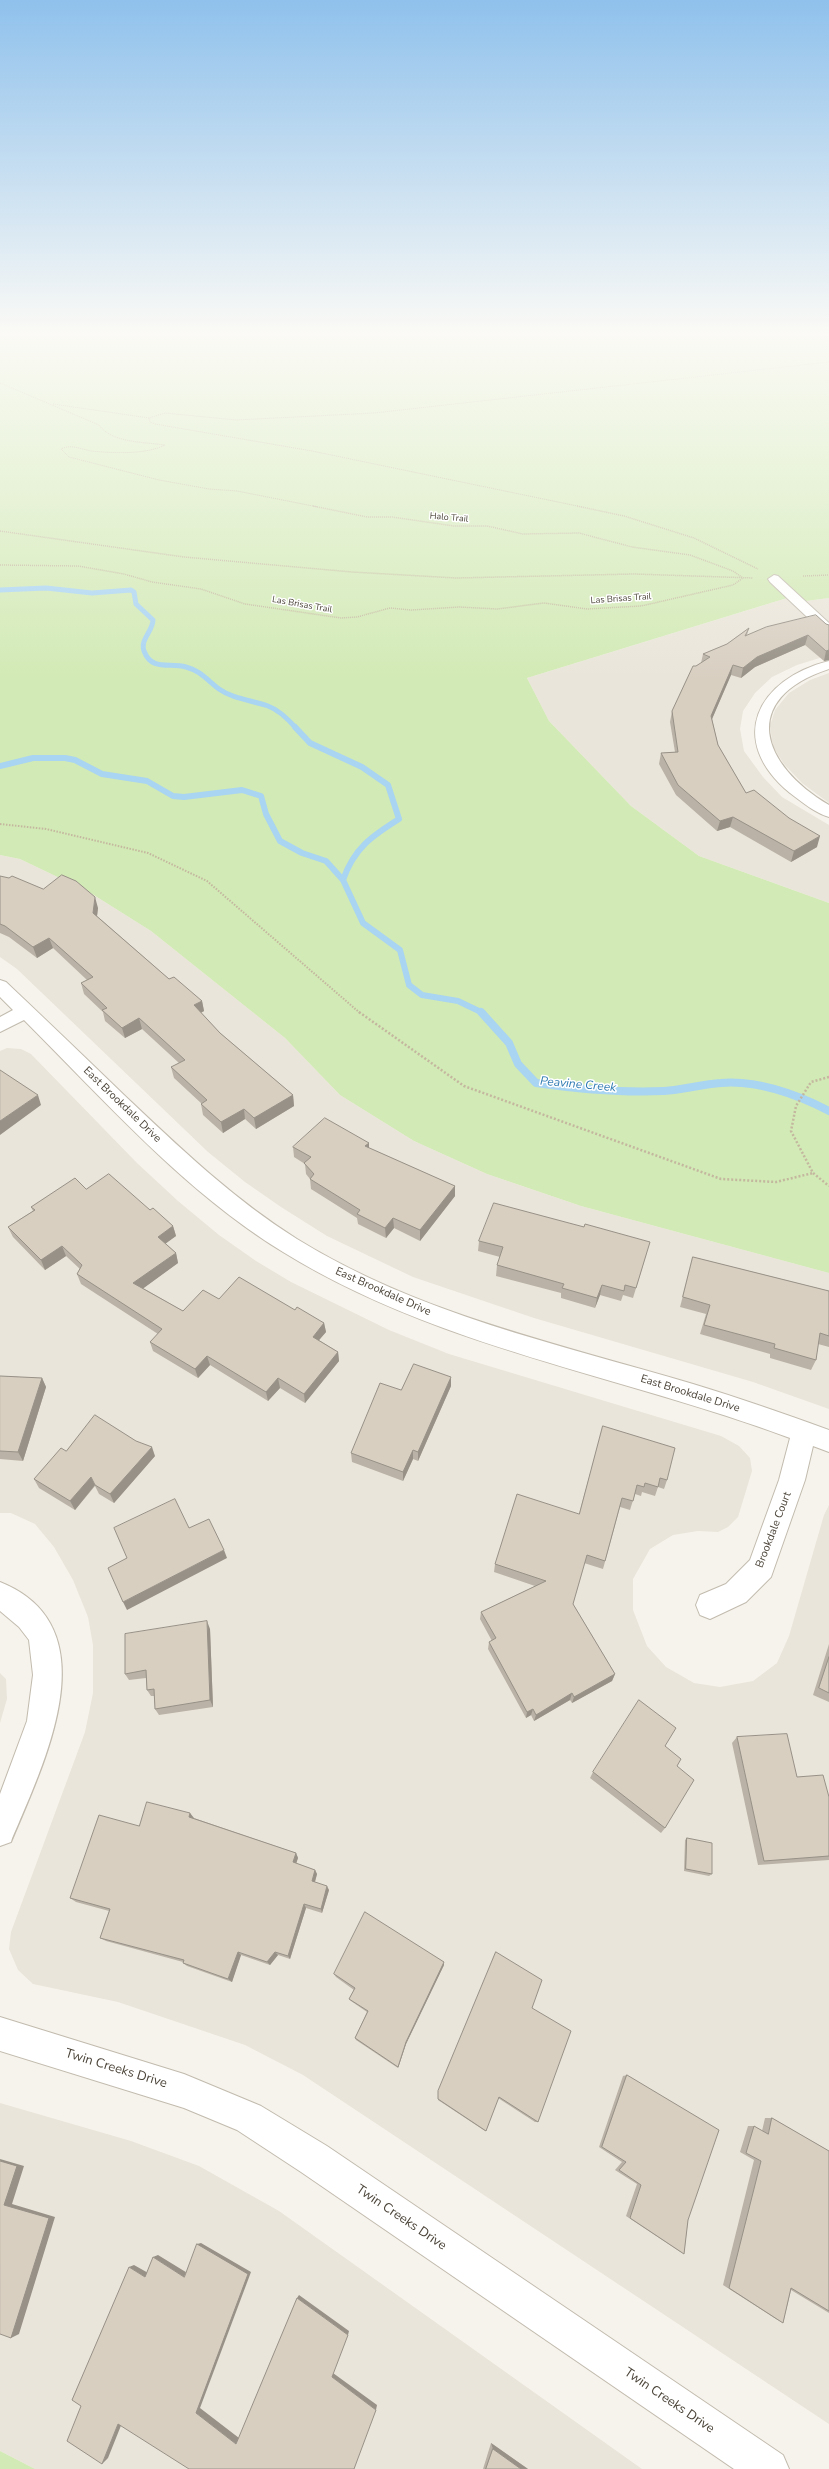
<!DOCTYPE html>
<html>
<head>
<meta charset="utf-8">
<style>
	body { margin:0 }
	canvas { display:block; background:#f6f3ec }
</style>
</head>
<body>
<canvas width="829" height="2469"></canvas>
<script>
const g = document.querySelector('canvas').getContext('2d');
g.lineJoin = 'round';
function paint(path, color) { g.fillStyle = color; g.fill(path, 'evenodd'); }
function strokePath(path, color, width, dash) { g.strokeStyle = color; g.lineWidth = width; g.lineCap = dash ? 'butt' : 'round'; g.setLineDash(dash || []); g.stroke(path); }
function drawText(font, color, halo, rows, align = 'center') {
  g.font = font + ' "Nunito Sans",sans-serif'; g.lineWidth = 3; g.setLineDash([]); g.textBaseline = 'middle'; g.strokeStyle = halo; g.fillStyle = color; for (const [text, x, y, turn = 0] of rows) {
    g.save(); g.translate(x, y); g.rotate((+turn || 0) * Math.PI / 180); g.textAlign = isNaN(turn) ? turn : align; if (halo) g.strokeText(text, 0, 0); g.fillText(text, 0, 0); g.restore();
  }
}
const residential = new Path2D(`
	M 787,598 L 829,637 L 823,657 L 797,665 L 772,677 L 755,693 L 743,711 L 740,729 L 744,751 L 763,777 L 782,797 L 829,825 L 829,903 L 699,856 L 631,806 L 549,721 L 527,678 Z
	M 829,598 L 829,623 L 806,601 Z
	M 829,673 L 829,803 L 802,783 L 784,764 L 773,747 L 770,726 L 775,710 L 789,693 L 810,680 Z
	M 0,855 L 20,859 L 89,892 L 151,931 L 285,1038 L 340,1095 L 414,1141 L 487,1174 L 581,1206 L 829,1273 L 829,1409 L 753,1382 L 534,1318 L 413,1277 L 327,1236 L 281,1207 L 245,1182 L 208,1152 L 41,992 L 17,969 L 0,957 Z
	M 7,1048 L 21,1049 L 31,1054 L 137,1163 L 178,1201 L 219,1235 L 256,1261 L 291,1282 L 389,1330 L 449,1354 L 721,1436 L 739,1446 L 750,1458 L 752,1471 L 738,1517 L 728,1527 L 718,1532 L 698,1531 L 673,1535 L 650,1549 L 633,1579 L 633,1610 L 647,1646 L 666,1667 L 694,1683 L 720,1687 L 753,1681 L 777,1663 L 789,1636 L 824,1515 L 829,1505 L 829,2424 L 303,2075 L 245,2045 L 118,2002 L 33,1984 L 18,1970 L 9,1949 L 11,1932 L 85,1732 L 93,1693 L 93,1645 L 88,1617 L 73,1580 L 54,1547 L 35,1524 L 11,1513 L 0,1513 L 0,1051 Z
	M 0,1673 L 6,1679 L 7,1699 L 0,1723 Z
	M 0,2103 L 131,2141 L 199,2166 L 279,2211 L 642,2469 L 35,2469 L 0,2451 Z`);
const green = new Path2D(`
	M 0,336 L 829,336 L 829,598 L 806,601 L 785,596 L 787,598 L 527,678 L 549,721 L 631,806 L 699,856 L 829,903 L 829,1273 L 581,1206 L 487,1174 L 414,1141 L 340,1095 L 285,1038 L 151,931 L 89,892 L 20,859 L 0,855 Z
	M 0,2451 L 35,2469 L 0,2469 Z`);
const streamFar2 = new Path2D(`
	M 0,590 L 46,588 L 92,593 L 131,590 L 134,592 L 136,604 L 153,620 C 153,631 140,639 144,651 C 152,672 170,662 186,667 C 201,671 207,680 219,689 C 233,699 251,700 268,706 C 279,710 288,719 296,728`);
const streamFar1 = new Path2D(`
	M 295,727 L 310,743 L 362,767 L 388,785 L 399,819 C 372,836 354,848 343,880
	M 0,766 L 33,758 L 65,758 L 75,760 L 102,774 L 147,781 L 173,796 L 184,797 L 242,790 L 261,796 L 266,814 L 280,841 L 302,853 L 326,861 L 343,880 L 363,923 L 400,950 L 409,985 L 422,995 L 458,1001 L 483,1013`);
const stream = new Path2D(`
	M 481,1012 L 509,1043 L 518,1064 L 536,1083 C 578,1089 621,1093 664,1091 C 683,1090 702,1084 721,1083 C 759,1080 796,1094 829,1111`);
const pathFar3 = new Path2D(`
	M 0,383 L 99,425 C 112,443 144,442 165,445 C 145,455 112,453 91,451 C 81,449 71,444 61,449 L 69,457 L 159,480 L 209,489 L 237,491 L 318,507
	M 53,404 L 149,418
	M 582,507 L 312,451 L 155,424 L 150,422 L 149,418 L 165,413 L 236,420 L 374,413 L 829,362`);
const pathFar2 = new Path2D(`
	M 313,506 L 367,517 L 392,517 L 454,526 L 487,526 L 523,534 L 579,533 L 632,547 L 690,555 L 733,571 L 743,578
	M 577,506 L 624,516 L 694,538 L 758,569
	M 0,531 L 184,557 L 352,572 L 456,578 L 634,574 L 753,578
	M 0,565 L 78,566 L 124,574 L 152,582 L 201,589 L 245,604 L 341,618 L 357,617 L 390,608 L 411,610 L 459,607 L 497,609 L 544,603 L 587,609 L 641,606 L 733,585 L 743,578
	M 803,576 L 829,575`);
const pathFar1 = new Path2D(`
	M 0,824 L 46,829 L 148,853 L 207,881 L 360,1013`);
const path = new Path2D(`
	M 359,1012 L 464,1086 L 721,1179 L 776,1182 L 813,1173
	M 829,1077 L 811,1082 L 796,1106 L 791,1131 L 813,1173 L 829,1186`);
const minor = new Path2D(`
	M 774,575 L 778,576 L 829,623 L 829,634 L 824,633 L 770,582 L 768,579 Z
	M 829,661 L 829,669 C 738,699 761,765 829,805 L 829,817 C 815,813 802,802 790,793 C 726,740 757,679 829,661 Z
	M 0,980 L 6,982 C 46,1020 85,1057 124,1095 C 179,1147 233,1199 297,1239 C 418,1314 558,1344 693,1384 C 739,1398 785,1414 829,1430 L 829,1452 L 813,1446 L 805,1480 L 771,1577 L 746,1602 L 710,1619 L 700,1615 L 696,1605 L 700,1595 L 726,1584 L 750,1560 L 779,1480 L 790,1438 C 621,1375 438,1348 283,1252 C 186,1193 104,1100 24,1020 L 0,1032 L 0,1017 L 13,1010 L 0,997 Z
	M 0,1582 C 113,1627 43,1765 11,1842 L 0,1846 L 0,1794 L 27,1721 L 33,1675 L 29,1640 L 19,1627 L 0,1611 Z
	M 0,2017 L 184,2074 L 261,2106 L 327,2146 L 783,2455 L 789,2469 L 734,2469 L 301,2172 L 237,2130 L 184,2108 L 0,2051 Z`);
const wall = new Path2D(`
	M 826,624 L 829,625 L 829,660 L 824,661 L 805,645 L 755,667 L 741,678 L 731,675 L 712,719 L 718,745 L 746,793 L 817,847 L 791,862 L 730,827 L 717,831 L 676,795 L 659,764 L 661,753 L 675,752 L 670,722 L 672,711 L 696,666 L 701,663 L 703,654 L 727,644 L 749,628 L 747,635 Z
	M 0,876 L 43,889 L 98,908 L 97,916 L 169,979 L 202,1001 L 204,1011 L 201,1013 L 220,1033 L 293,1095 L 294,1106 L 256,1129 L 245,1119 L 223,1133 L 203,1115 L 201,1104 L 202,1104 L 174,1078 L 171,1067 L 179,1063 L 142,1029 L 125,1038 L 105,1021 L 103,1012 L 84,994 L 81,983 L 87,980 L 53,948 L 37,958 L 9,937 L 0,933 Z
	M 369,1143 L 369,1148 L 455,1186 L 455,1196 L 420,1241 L 394,1228 L 386,1238 L 358,1224 L 357,1218 L 311,1189 L 310,1179 L 306,1174 L 305,1164 L 294,1157 L 293,1147 Z
	M 86,1189 L 150,1210 L 173,1226 L 176,1236 L 165,1243 L 176,1253 L 178,1263 L 143,1288 L 183,1311 L 219,1299 L 295,1310 L 324,1323 L 326,1332 L 319,1340 L 338,1352 L 339,1361 L 305,1403 L 280,1388 L 268,1401 L 210,1365 L 198,1378 L 153,1351 L 150,1342 L 158,1334 L 81,1284 L 77,1274 L 80,1269 L 66,1256 L 45,1270 L 13,1237 L 8,1227 L 33,1211 L 31,1207 Z
	M 479,1241 L 647,1252 L 633,1298 L 623,1295 L 621,1301 L 600,1295 L 595,1308 L 561,1298 L 561,1293 L 496,1276 L 497,1265 L 500,1257 L 478,1251 Z
	M 693,1257 L 829,1291 L 829,1347 L 818,1344 L 816,1360 L 811,1370 L 770,1358 L 770,1354 L 700,1334 L 706,1314 L 680,1307 Z
	M 0,1376 L 42,1378 L 46,1387 L 23,1461 L 0,1459 Z
	M 451,1377 L 451,1386 L 418,1461 L 413,1459 L 403,1481 L 352,1462 L 351,1453 L 401,1390 Z
	M 603,1426 L 667,1480 L 664,1489 L 658,1487 L 655,1496 L 642,1492 L 641,1496 L 635,1494 L 630,1510 L 620,1507 L 603,1569 L 584,1563 L 573,1604 L 615,1674 L 612,1681 L 572,1703 L 570,1700 L 534,1721 L 531,1715 L 526,1718 L 488,1649 L 489,1642 L 492,1641 L 480,1619 L 481,1612 L 535,1586 L 494,1572 L 495,1564 L 579,1514 Z
	M 66,1451 L 155,1456 L 114,1503 L 99,1494 L 95,1486 L 75,1510 L 39,1488 L 34,1479 Z
	M 210,1629 L 213,1707 L 159,1715 L 155,1709 L 154,1696 L 151,1696 L 147,1690 L 146,1678 L 129,1680 L 125,1674 Z
	M 829,1644 L 829,1702 L 813,1695 Z
	M 737,1737 L 797,1777 L 829,1797 L 829,1860 L 758,1865 L 732,1743 Z
	M 665,1746 L 677,1766 L 665,1828 L 661,1833 L 590,1778 L 593,1772 Z
	M 194,1818 L 296,1853 L 298,1858 L 296,1863 L 315,1870 L 317,1874 L 315,1882 L 329,1890 L 322,1913 L 306,1908 L 290,1959 L 278,1955 L 270,1965 L 241,1955 L 232,1982 L 187,1966 L 183,1963 L 183,1962 L 106,1941 L 100,1938 L 109,1911 L 76,1902 L 70,1898 L 139,1826 Z
	M 687,1838 L 712,1874 L 709,1876 L 684,1871 L 685,1840 Z
	M 496,1952 L 532,2008 L 538,2122 L 535,2122 L 498,2098 L 486,2131 L 485,2131 L 438,2100 L 438,2092 Z
	M 444,1962 L 444,1965 L 406,2044 L 398,2068 L 356,2040 L 355,2038 L 367,2012 L 351,2001 L 349,1999 L 354,1990 L 336,1977 L 334,1974 Z
	M 627,2075 L 688,2220 L 684,2254 L 679,2251 L 626,2216 L 637,2184 L 615,2170 L 622,2162 L 599,2147 L 623,2076 Z
	M 765,2118 L 772,2118 L 829,2151 L 829,2313 L 791,2290 L 783,2323 L 776,2319 L 723,2285 L 754,2160 L 740,2152 L 748,2126 L 754,2126 L 762,2131 Z
	M 491,2443 L 528,2469 L 483,2469 Z`);
const shadedWall = new Path2D(`
	M 808,635 L 805,645 L 755,667 L 741,678 L 743,668 L 757,657 Z
	M 829,650 L 829,660 L 824,661 L 826,651 Z
	M 733,665 L 731,675 L 709,726 L 711,716 Z
	M 733,817 L 730,827 L 717,831 L 720,821 Z
	M 820,836 L 817,847 L 791,862 L 794,851 Z
	M 95,897 L 98,908 L 96,924 L 93,913 Z
	M 49,938 L 53,948 L 37,958 L 33,947 Z
	M 202,1001 L 204,1011 L 196,1015 L 194,1005 Z
	M 139,1018 L 142,1029 L 125,1038 L 122,1028 Z
	M 38,1095 L 41,1105 L 0,1135 L 0,1121 Z
	M 293,1095 L 294,1106 L 256,1129 L 254,1118 Z
	M 244,1109 L 245,1119 L 223,1133 L 221,1122 Z
	M 369,1143 L 369,1154 L 365,1146 Z
	M 455,1186 L 455,1196 L 420,1241 L 420,1230 Z
	M 393,1218 L 394,1228 L 386,1238 L 385,1228 Z
	M 173,1226 L 176,1236 L 161,1247 L 158,1237 Z
	M 62,1246 L 66,1256 L 45,1270 L 41,1260 Z
	M 176,1253 L 178,1263 L 137,1293 L 133,1283 Z
	M 602,1285 L 600,1295 L 595,1308 L 597,1298 Z
	M 324,1323 L 326,1332 L 314,1346 L 313,1337 Z
	M 338,1352 L 339,1361 L 305,1403 L 304,1394 Z
	M 207,1356 L 210,1365 L 198,1378 L 195,1369 Z
	M 451,1377 L 451,1386 L 418,1461 L 418,1452 Z
	M 42,1378 L 46,1387 L 23,1461 L 18,1452 Z
	M 278,1378 L 280,1388 L 268,1401 L 266,1392 Z
	M 152,1447 L 155,1456 L 114,1503 L 110,1494 Z
	M 413,1450 L 413,1459 L 403,1481 L 403,1472 Z
	M 91,1477 L 95,1485 L 75,1510 L 70,1501 Z
	M 224,1550 L 227,1558 L 127,1610 L 123,1602 Z
	M 207,1621 L 210,1629 L 213,1707 L 210,1700 Z
	M 615,1674 L 612,1681 L 572,1703 L 574,1697 Z
	M 572,1693 L 570,1700 L 534,1721 L 536,1715 Z
	M 533,1709 L 531,1715 L 526,1718 L 527,1712 Z
	M 190,1813 L 194,1818 L 193,1822 L 189,1817 Z
	M 296,1853 L 298,1858 L 295,1867 L 293,1862 Z
	M 315,1870 L 317,1874 L 314,1885 L 312,1881 Z
	M 327,1886 L 329,1890 L 322,1913 L 321,1909 Z
	M 304,1904 L 306,1908 L 290,1959 L 288,1956 Z
	M 238,1952 L 241,1955 L 232,1982 L 228,1979 Z
	M 275,1952 L 278,1955 L 270,1965 L 267,1962 Z
	M 444,1962 L 444,1965 L 406,2044 L 398,2068 L 398,2067 L 406,2042 Z
	M 0,2159 L 24,2166 L 12,2204 L 55,2217 L 19,2334 L 11,2338 L 4,2205 Z
	M 201,2243 L 251,2272 L 200,2408 L 239,2438 L 236,2444 L 196,2413 L 197,2244 Z
	M 158,2255 L 189,2274 L 184,2277 L 153,2257 Z
	M 134,2265 L 150,2274 L 145,2277 L 129,2267 Z
	M 299,2295 L 349,2331 L 348,2335 L 297,2298 Z
	M 333,2373 L 377,2405 L 376,2410 L 332,2377 Z
	M 124,2418 L 108,2458 L 102,2464 L 118,2424 Z
	M 491,2443 L 528,2469 L 521,2469 L 493,2449 Z`);
const building = new Path2D(`
	M 816,615 L 826,624 L 829,625 L 829,650 L 826,651 L 808,635 L 757,657 L 743,668 L 733,665 L 711,716 L 718,745 L 746,793 L 754,790 L 789,818 L 820,836 L 794,851 L 733,817 L 720,821 L 678,785 L 661,753 L 678,752 L 672,711 L 693,666 L 696,666 L 710,657 L 703,654 L 727,644 L 749,628 L 745,636 L 766,627 Z
	M 62,875 L 76,881 L 95,897 L 93,913 L 169,979 L 174,977 L 202,1001 L 194,1005 L 220,1033 L 293,1095 L 254,1118 L 244,1109 L 221,1122 L 201,1104 L 207,1100 L 171,1067 L 185,1060 L 139,1018 L 122,1028 L 102,1010 L 107,1008 L 81,983 L 93,977 L 49,938 L 33,947 L 5,926 L 0,924 L 0,876 L 9,878 L 12,876 L 43,889 Z
	M 0,1070 L 38,1095 L 0,1121 Z
	M 325,1118 L 369,1143 L 365,1146 L 455,1186 L 420,1230 L 393,1218 L 385,1228 L 357,1214 L 360,1210 L 310,1179 L 314,1174 L 304,1163 L 311,1157 L 293,1147 Z
	M 109,1174 L 150,1210 L 153,1208 L 173,1226 L 158,1237 L 176,1253 L 133,1283 L 183,1311 L 203,1290 L 219,1299 L 239,1277 L 295,1310 L 297,1307 L 324,1323 L 313,1337 L 338,1352 L 304,1394 L 278,1378 L 266,1392 L 207,1356 L 195,1369 L 150,1342 L 162,1329 L 77,1274 L 82,1265 L 62,1246 L 41,1260 L 8,1227 L 35,1210 L 31,1207 L 75,1178 L 86,1189 Z
	M 494,1203 L 584,1227 L 585,1224 L 650,1242 L 636,1288 L 625,1285 L 624,1291 L 602,1285 L 597,1298 L 562,1288 L 564,1284 L 497,1265 L 503,1247 L 479,1241 Z
	M 693,1257 L 829,1291 L 829,1336 L 820,1333 L 816,1360 L 774,1348 L 775,1344 L 704,1325 L 710,1305 L 683,1297 Z
	M 414,1364 L 451,1377 L 418,1452 L 413,1450 L 403,1472 L 351,1453 L 380,1383 L 401,1390 Z
	M 0,1376 L 42,1378 L 18,1452 L 0,1451 Z
	M 95,1415 L 136,1441 L 152,1447 L 110,1494 L 95,1485 L 91,1477 L 70,1501 L 34,1479 L 61,1448 L 66,1451 Z
	M 603,1426 L 675,1448 L 667,1480 L 660,1478 L 658,1487 L 645,1483 L 644,1487 L 637,1485 L 633,1501 L 622,1498 L 605,1561 L 587,1555 L 573,1604 L 615,1674 L 574,1697 L 572,1693 L 536,1715 L 533,1709 L 527,1712 L 489,1642 L 496,1638 L 481,1612 L 546,1581 L 495,1564 L 517,1494 L 579,1514 Z
	M 175,1499 L 189,1528 L 209,1519 L 224,1550 L 123,1602 L 108,1568 L 127,1558 L 114,1528 Z
	M 207,1621 L 210,1700 L 155,1709 L 154,1689 L 147,1690 L 146,1670 L 125,1674 L 125,1634 Z
	M 829,1657 L 829,1693 L 819,1688 Z
	M 639,1700 L 676,1728 L 665,1746 L 681,1759 L 677,1766 L 694,1780 L 665,1828 L 593,1772 Z
	M 787,1734 L 797,1777 L 823,1775 L 829,1797 L 829,1856 L 764,1861 L 737,1737 Z
	M 147,1802 L 190,1813 L 189,1817 L 296,1853 L 293,1862 L 315,1870 L 312,1881 L 327,1886 L 321,1909 L 304,1904 L 288,1956 L 275,1952 L 267,1962 L 238,1952 L 228,1979 L 183,1963 L 184,1960 L 100,1938 L 110,1909 L 70,1898 L 99,1815 L 139,1826 Z
	M 687,1838 L 712,1843 L 712,1874 L 686,1869 Z
	M 365,1912 L 444,1962 L 406,2042 L 398,2067 L 355,2038 L 368,2011 L 349,1999 L 355,1988 L 334,1974 Z
	M 496,1952 L 542,1980 L 532,2008 L 571,2031 L 538,2122 L 499,2097 L 486,2131 L 438,2099 L 438,2091 Z
	M 627,2075 L 719,2130 L 688,2220 L 684,2254 L 630,2218 L 641,2185 L 619,2170 L 626,2162 L 602,2147 Z
	M 772,2118 L 829,2151 L 829,2311 L 791,2288 L 783,2323 L 729,2288 L 761,2161 L 746,2153 L 754,2126 L 768,2134 Z
	M 0,2161 L 17,2166 L 4,2205 L 49,2218 L 11,2338 L 0,2334 Z
	M 197,2244 L 248,2274 L 196,2413 L 236,2444 L 297,2298 L 348,2335 L 332,2377 L 376,2410 L 354,2469 L 189,2469 L 118,2424 L 102,2464 L 67,2441 L 81,2406 L 72,2400 L 129,2267 L 145,2277 L 153,2257 L 184,2277 Z
	M 493,2449 L 521,2469 L 486,2469 Z`);
const farStreetnames = [
	["Halo Trail",449,518,5],
	["Las Brisas Trail",621,599,-4],
	["Las Brisas Trail",302,605,10]
];
const streetNames = [
	["East Brookdale Drive",122,1105,44],
	["East Brookdale Drive",383,1292,24],
	["East Brookdale Drive",690,1394,17],
	["Brookdale Court",774,1530,-69]
];
const waterNames = [
	["Peavine Creek",578,1085,5]
];
const nearStreetnames = [
	["Twin Creeks Drive",116,2069,17],
	["Twin Creeks Drive",401,2218,34],
	["Twin Creeks Drive",669,2401,34]
];
paint(residential, '#eae5da');
paint(green, '#d2eab5');
strokePath(streamFar2, '#a9d4f2', 5);
strokePath(streamFar1, '#a9d4f2', 6);
strokePath(stream, '#a9d4f2', 8);
strokePath(minor, '#c2bbae', 2);
strokePath(pathFar3, '#c4b79f', 1, [1, 1]);
strokePath(pathFar2, '#c4b79f', 1.5, [1, 1]);
strokePath(pathFar1, '#c4b79f', 2, [1.5, 1.5]);
strokePath(path, '#c4b79f', 2.5, [2, 2]);
paint(minor, '#fff');
paint(wall, '#bab2a6');
paint(shadedWall, '#979187');
paint(building, '#d8cfc1');
strokePath(building, '#979187', 1);
const sky = g.createLinearGradient(0, 0, 0, 681);
sky.addColorStop(0, '#8fc1ec');
sky.addColorStop(0.49, '#fbfaf6');
sky.addColorStop(1, '#fbfaf600');
g.fillStyle = sky;
g.fillRect(0, 0, 829, 681);
drawText('9px', '#4b4439', '#fff', farStreetnames);
drawText('11px', '#4b4439', '#fff', streetNames);
drawText('italic 12px', '#2e7ab2', '#fff', waterNames);
drawText('13px', '#4b4439', '#fff', nearStreetnames);
</script>
</body>
</html>
